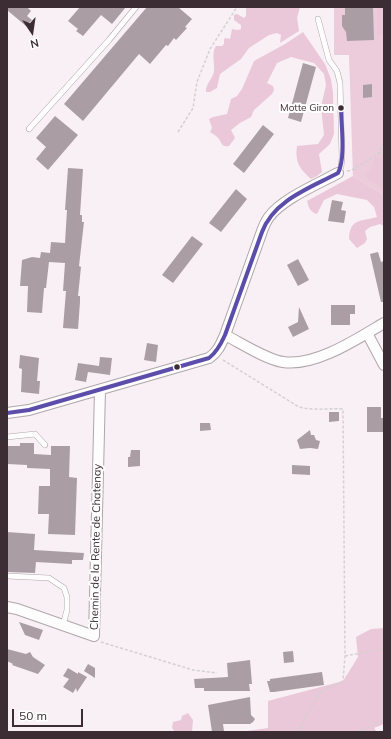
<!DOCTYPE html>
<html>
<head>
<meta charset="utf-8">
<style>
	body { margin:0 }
	#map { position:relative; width:391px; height:739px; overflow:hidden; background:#f8f0f4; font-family:Mulish,sans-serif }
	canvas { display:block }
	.frame { position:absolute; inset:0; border:8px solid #3c2d34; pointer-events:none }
	.north { position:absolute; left:12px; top:12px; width:40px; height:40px; -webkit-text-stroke:3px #fff; paint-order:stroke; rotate:167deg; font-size:11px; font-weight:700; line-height:16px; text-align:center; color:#3c2d34 }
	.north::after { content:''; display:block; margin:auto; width:14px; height:18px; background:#3c2d34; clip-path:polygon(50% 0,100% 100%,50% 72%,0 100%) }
	.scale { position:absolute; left:12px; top:709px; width:71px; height:18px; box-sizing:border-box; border:2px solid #3c2d34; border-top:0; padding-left:5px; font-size:12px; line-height:14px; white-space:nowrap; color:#3c2d34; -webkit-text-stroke:3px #fff; paint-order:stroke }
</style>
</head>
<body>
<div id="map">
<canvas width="391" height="739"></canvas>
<div class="frame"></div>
<div class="north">N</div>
<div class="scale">50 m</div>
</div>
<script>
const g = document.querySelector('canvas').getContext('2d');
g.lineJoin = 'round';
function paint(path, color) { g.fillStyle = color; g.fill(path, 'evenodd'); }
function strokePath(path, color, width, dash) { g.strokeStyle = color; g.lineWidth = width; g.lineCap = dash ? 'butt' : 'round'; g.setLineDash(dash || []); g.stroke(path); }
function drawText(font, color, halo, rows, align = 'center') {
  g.font = font + ' Mulish,sans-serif'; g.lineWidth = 4; g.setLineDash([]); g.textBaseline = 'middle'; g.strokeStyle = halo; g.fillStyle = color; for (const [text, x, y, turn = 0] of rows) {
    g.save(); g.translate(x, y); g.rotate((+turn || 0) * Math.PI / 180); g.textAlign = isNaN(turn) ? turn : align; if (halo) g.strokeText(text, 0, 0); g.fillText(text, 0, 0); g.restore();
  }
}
const green = new Path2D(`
	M 334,7 L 384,7 L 384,195 L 353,176 L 349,55 L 334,55 Z`);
const forest = new Path2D(`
	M 246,7 L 300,7 L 297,18 L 299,31 L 280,43 L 281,35 L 277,33 L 269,35 L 249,48 L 241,59 L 220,74 L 217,88 L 210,92 L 206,92 C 205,84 213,79 214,71 C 215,63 211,53 216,46 L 222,46 L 224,44 L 224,39 L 226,38 L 230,39 L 232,29 L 238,30 L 241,29 L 241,25 L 234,20 L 234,15 L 237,14 L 244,18 L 246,16 Z
	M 377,7 L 384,7 L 384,35 L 378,35 Z
	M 303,32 L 325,64 L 331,79 L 333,93 L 334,134 L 330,144 L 319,154 L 322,172 L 317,176 L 311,179 C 299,168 295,162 297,146 L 318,144 L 324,135 L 321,107 L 326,85 L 324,74 L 314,63 L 291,57 L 277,63 L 267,83 L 273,86 L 274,90 L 272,94 L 254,110 L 251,117 L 240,123 L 231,130 L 235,138 L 229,146 C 220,148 222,140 216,136 C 214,134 211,133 210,132 L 212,128 L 209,119 L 213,117 L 227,114 L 231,99 L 237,96 L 242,89 L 254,61 L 285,44 Z
	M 384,155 L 384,188 L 383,188 L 368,179 L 365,174 L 371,170 L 374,159 Z
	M 353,176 L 384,195 L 384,226 L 380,224 L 370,227 L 365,231 L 367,239 L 365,243 L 357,248 L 349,239 C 350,218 360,222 377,217 L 374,207 L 367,200 L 337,194 L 324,200 L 317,214 C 310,212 309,208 307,201 Z
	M 384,628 L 384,724 L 374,728 L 377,732 L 240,732 L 268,728 L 268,701 L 343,681 L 358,657 L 356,637 L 371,629 Z
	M 188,713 L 193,720 L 192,732 L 175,732 L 172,728 L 173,722 L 181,720 L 182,716 Z`);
const building = new Path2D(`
	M 7,7 L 27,7 L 31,11 L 27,16 L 32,20 L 26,26 L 7,10 Z
	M 80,7 L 126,7 L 112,24 L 101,15 L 83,36 L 76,31 L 78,29 L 68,21 Z
	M 147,7 L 178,7 L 192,19 L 185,27 L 187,28 L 176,40 L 174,38 L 168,46 L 166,45 L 150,64 L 139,54 L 83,121 L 64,104 Z
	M 345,7 L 373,7 L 374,40 L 347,41 L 346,32 L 342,26 L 342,15 L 345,15 Z
	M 303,63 L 316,67 L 301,122 L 288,118 Z
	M 372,84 L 372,97 L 363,98 L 363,85 Z
	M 55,116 L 78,135 L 48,170 L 36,159 L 46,147 L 36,138 Z
	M 263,125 L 274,134 L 244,173 L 233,164 Z
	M 68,168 L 83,169 L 80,215 L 82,215 L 82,222 L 84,222 L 79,266 L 81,267 L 78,296 L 80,296 L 80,302 L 78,329 L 63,328 L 66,291 L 63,291 L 65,263 L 49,262 L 46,288 L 44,288 L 42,313 L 27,312 L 28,286 L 20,286 L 22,260 L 32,257 L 40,258 L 41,252 L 50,253 L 51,242 L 65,243 L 67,210 L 65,210 Z
	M 236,189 L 247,199 L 221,232 L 209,223 Z
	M 332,200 L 343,202 L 341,210 L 346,211 L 344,223 L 328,221 Z
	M 192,236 L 203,244 L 173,283 L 162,275 Z
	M 378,252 L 381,262 L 384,261 L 384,302 L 381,302 L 370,254 Z
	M 298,259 L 309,280 L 298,286 L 287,265 Z
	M 331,305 L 355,305 L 355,314 L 350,314 L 350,325 L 331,325 Z
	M 299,307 L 309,329 L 293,337 L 288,327 L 298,322 Z
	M 147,343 L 158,345 L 156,362 L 144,360 Z
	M 20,355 L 39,358 L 37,381 L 40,381 L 39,394 L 21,392 L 22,369 L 19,368 Z
	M 100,357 L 112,358 L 110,375 L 88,372 L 86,382 L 75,380 L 78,363 L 99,366 Z
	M 367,407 L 381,407 L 381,418 L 384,418 L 384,432 L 367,432 Z
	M 329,412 L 339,412 L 339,421 L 329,422 Z
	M 200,423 L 210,423 L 211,430 L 200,431 Z
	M 310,430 L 311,435 L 314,435 L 316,440 L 320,441 L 318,449 L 310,448 L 300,449 L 297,440 Z
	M 20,443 L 34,443 L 34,454 L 51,455 L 51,446 L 70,446 L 69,477 L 77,478 L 75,535 L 48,534 L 49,514 L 38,514 L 39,486 L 50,486 L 50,469 L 27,468 L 27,465 L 7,464 L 7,446 L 20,446 Z
	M 131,450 L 140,450 L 140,466 L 128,467 L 128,457 L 130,457 Z
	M 292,465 L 310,466 L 310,475 L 292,474 Z
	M 7,532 L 35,534 L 34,550 L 84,553 L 83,560 L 72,560 L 72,564 L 36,562 L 35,573 L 7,572 Z
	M 19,622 L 43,630 L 39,640 L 25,635 Z
	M 7,649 L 26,654 L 30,652 L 33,657 L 45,665 L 38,674 L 12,665 L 13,664 L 7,661 Z
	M 293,651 L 294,662 L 284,663 L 283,652 Z
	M 250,660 L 252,684 L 249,684 L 250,691 L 204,691 L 204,688 L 195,688 L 194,679 L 228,677 L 227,663 Z
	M 88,664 L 95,668 L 95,678 L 84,671 Z
	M 68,668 L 78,674 L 78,672 L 87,677 L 77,692 L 76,688 L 73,693 L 63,687 L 69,679 L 63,676 Z
	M 322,672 L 324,685 L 274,692 L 270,692 L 267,681 L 270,681 L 270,679 Z
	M 250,697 L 251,715 L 255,719 L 253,722 L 250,724 L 223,724 L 224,731 L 212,732 L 208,705 Z`);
const path = new Path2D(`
	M 178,132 L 193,108 L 197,82 L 210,49 L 237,7
	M 379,154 L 384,151
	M 347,171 L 352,170 L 377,155 L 384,143
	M 223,360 L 299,407 C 314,411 328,408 343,409 L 345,656 L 343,681 L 319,693 L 298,732
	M 101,642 L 193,670 L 217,673
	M 345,656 L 384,649
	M 357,732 L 384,720`);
const service = new Path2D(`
	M 318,19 L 329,60 L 337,71 L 340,83 L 342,158 L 341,167 L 338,173
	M 29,129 L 109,40 L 136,7
	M 7,437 L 35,434 L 45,445
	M 7,576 L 49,578 L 64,588 L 67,597 L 67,610 L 63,625`);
const minor = new Path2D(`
	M 367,333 L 384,365
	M 225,335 C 241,343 265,359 283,362 C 315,367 357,339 384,323
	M 7,413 L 29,410 L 209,358 C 218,352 221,344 225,335 L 261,234 C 263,228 266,221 269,217 C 282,199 318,184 338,173
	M 7,607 L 17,609 L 94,636 L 100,390`);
const bus1 = new Path2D(`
	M 7,413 L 29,410 L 209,358 C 217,352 221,344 225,335 L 262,232 C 274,200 310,188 338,173 C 346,158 341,124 341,106`);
const markers = [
	[341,108,3.5,"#3c2d34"],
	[177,367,3.5,"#3c2d34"]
];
const busNames = [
	["Motte Giron",334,108]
];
const streetNames = [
	["Chemin de la Rente de Chatenay",96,547,-89]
];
paint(green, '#eccbdb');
paint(forest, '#eac8d9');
paint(building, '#aa9ea4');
strokePath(service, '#afa6aa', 6);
strokePath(minor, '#afa6aa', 12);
strokePath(path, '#d4d0d1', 1.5, [3, 2]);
strokePath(service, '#fefdfd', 5);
strokePath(minor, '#fefdfd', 10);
strokePath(bus1, '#5b4da9', 4);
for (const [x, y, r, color] of markers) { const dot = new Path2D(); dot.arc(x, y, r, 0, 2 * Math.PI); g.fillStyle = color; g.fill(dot); strokePath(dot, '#fff', 1.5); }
drawText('10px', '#3c2d34', '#fff', busNames, 'right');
drawText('11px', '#3c2d34', '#fff', streetNames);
</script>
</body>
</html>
